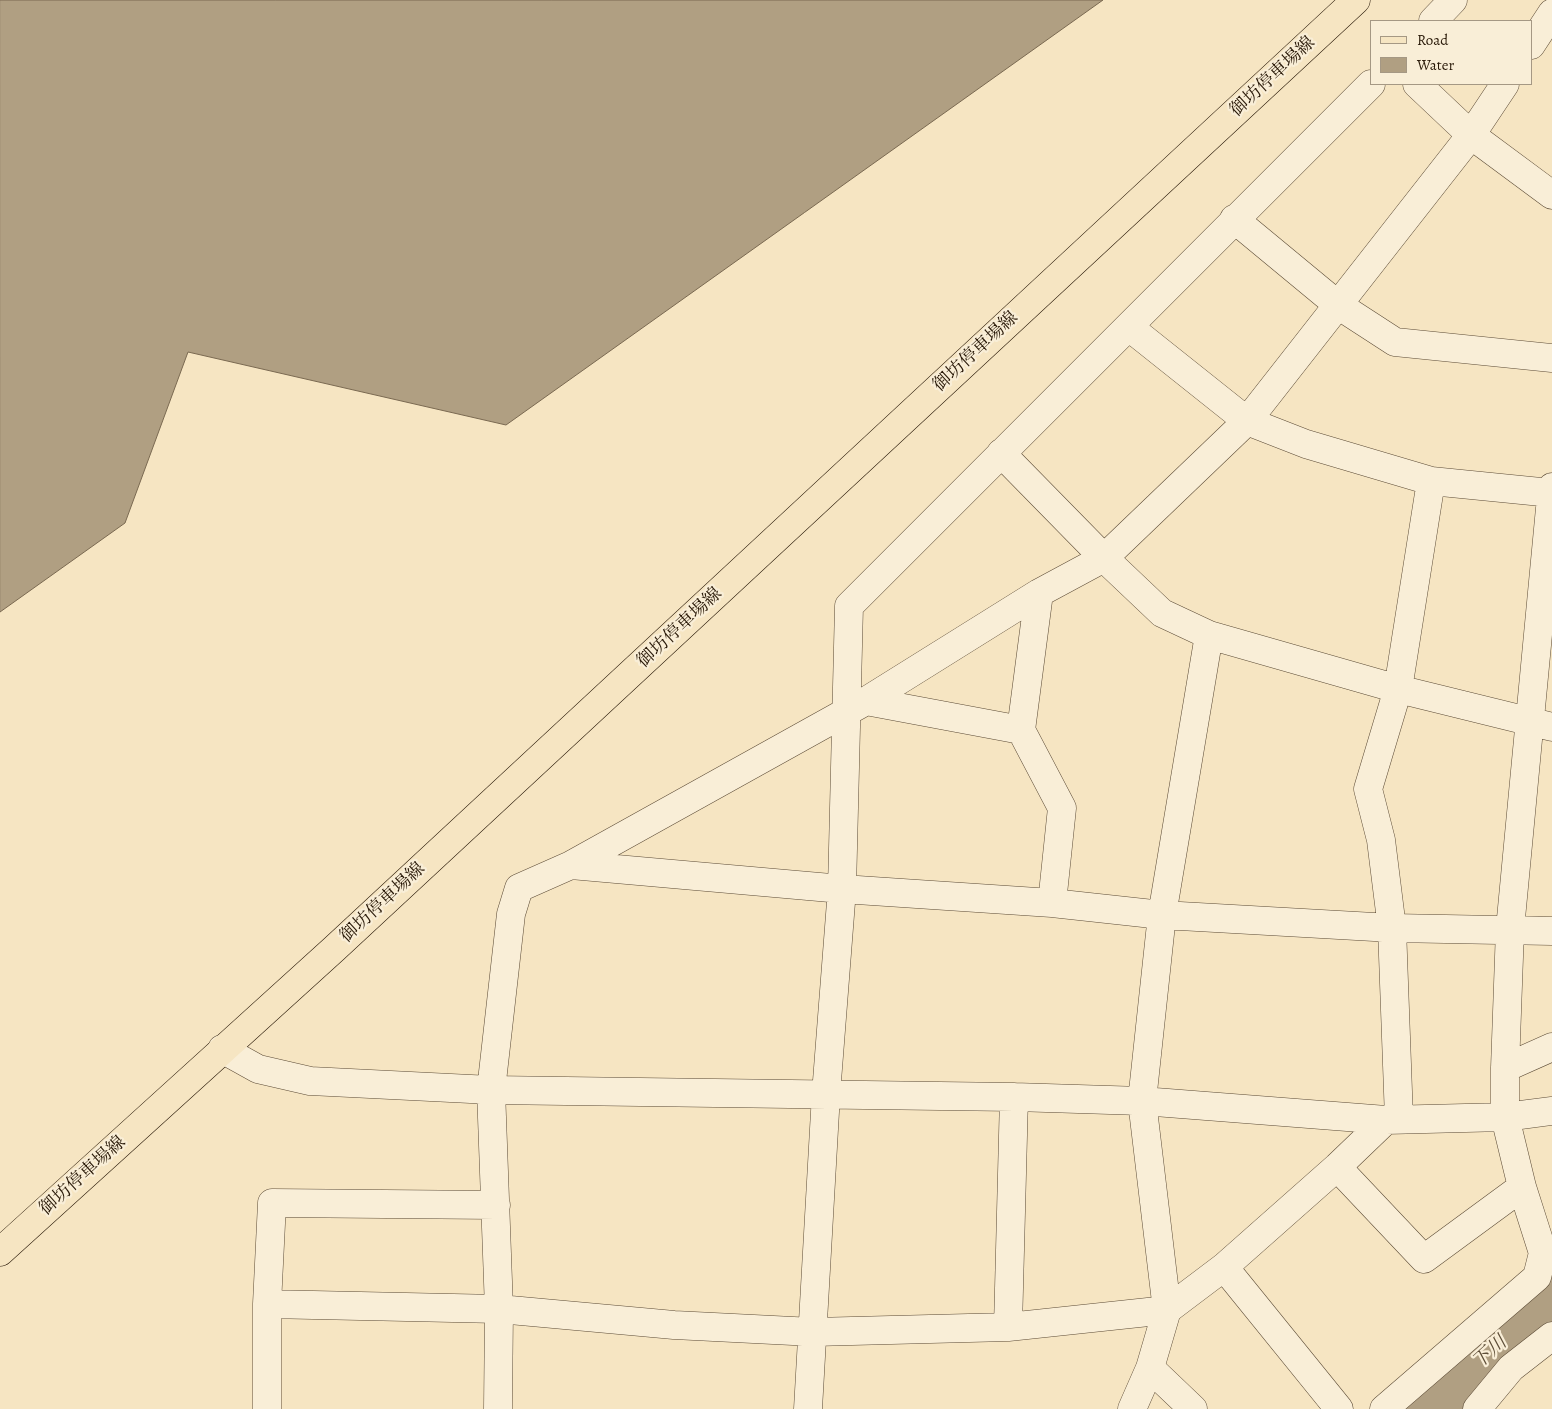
<!DOCTYPE html>
<html>
<head>
<meta charset="utf-8">
<style>
	body { margin:0 }
	#map { position:relative; width:1552px; height:1409px; overflow:hidden; background:#f6e5c2; font-family:Alegreya,serif }
	canvas { display:block }
	.legend { position:absolute; left:1370px; top:20px; width:162px; height:65px; box-sizing:border-box; background:#f9eed7; border:1px solid #a59884; margin:0; padding:6px 9px; list-style:none; font-size:15px; color:#281807 }
	.legend li { display:flex; align-items:center; gap:10px; height:25px }
	.legend b { width:25px; border:1px solid #a59884 }
</style>
</head>
<body>
<div id="map">
<canvas width="1552" height="1409"></canvas>
<ul class="legend">
<li><b style="height:6px;background:#f6e5c2"></b>Road</li>
<li><b style="height:14px;background:#b09f82"></b>Water</li>
</ul>
</div>
<script>
const g = document.querySelector('canvas').getContext('2d');
g.lineJoin = 'round';
function paint(path, color) { g.fillStyle = color; g.fill(path, 'evenodd'); }
function strokePath(path, color, width, dash) { g.strokeStyle = color; g.lineWidth = width; g.lineCap = dash ? 'butt' : 'round'; g.setLineDash(dash || []); g.stroke(path); }
function drawText(font, color, halo, rows, align = 'center') {
  g.font = font + ' Alegreya,"Noto Serif JP",serif'; g.lineWidth = 4.5; g.setLineDash([]); g.textBaseline = 'middle'; g.strokeStyle = halo; g.fillStyle = color; for (const [text, x, y, turn = 0] of rows) {
    g.save(); g.translate(x, y); g.rotate((+turn || 0) * Math.PI / 180); g.textAlign = isNaN(turn) ? turn : align; if (halo) g.strokeText(text, 0, 0); g.fillText(text, 0, 0); g.restore();
  }
}
const water = new Path2D(`
	M 0,0 L 1103,0 L 506,425 L 188,352 L 125,523 L 0,612 Z`);
const river = new Path2D(`
	M 1428,1409 L 1552,1296`);
const minor = new Path2D(`
	M 1433,21 L 1453,0
	M 1531,45 L 1552,13
	M 1417,84 L 1471,135 L 1552,195
	M 1234,219 L 1338,305 L 1395,342 L 1552,358
	M 1129,327 L 1247,421 L 1306,444 L 1431,481 L 1552,493
	M 1001,453 L 1104,558 L 1162,613 L 1209,635 L 1398,689 L 1552,727
	M 1039,593 L 1021,730 L 1062,808 L 1052,903
	M 866,701 L 1021,730
	M 571,865 L 842,889 L 1052,903 L 1162,915 L 1392,928 L 1552,931
	M 222,1049 L 258,1069 L 310,1081 L 491,1090 L 1014,1097 L 1142,1101 L 1386,1120 L 1505,1117 L 1552,1111
	M 1505,1068 L 1552,1047
	M 1399,1119 L 1392,928 L 1381,840 L 1368,789 L 1398,689 L 1431,481
	M 1337,1167 L 1424,1259 L 1522,1187
	M 1224,1267 L 1339,1409
	M 267,1304 L 499,1309 L 674,1325 L 813,1332 L 1008,1327 L 1167,1310 L 1142,1101 L 1162,915 L 1209,635
	M 1008,1327 L 1014,1097
	M 1150,1368 L 1193,1409
	M 267,1409 L 267,1304 L 272,1203 L 496,1205
	M 498,1409 L 499,1309 L 491,1090 L 511,914 L 519,888 L 571,865 L 866,701 L 1039,593 L 1104,558 L 1247,421 L 1471,135 L 1505,84
	M 808,1409 L 826,1094 L 842,889 L 849,606 L 1371,84
	M 1132,1409 L 1150,1368 L 1167,1310 L 1224,1267 L 1337,1167 L 1386,1120
	M 1384,1409 L 1537,1277 L 1543,1253 L 1522,1187 L 1505,1117 L 1505,1068 L 1510,929 L 1552,487
	M 1477,1409 L 1511,1368 L 1552,1336`);
const major = new Path2D(`
	M 0,1252 L 334,949 L 1356,0`);
const streetNames = [
	["御坊停車場線",1273,77,-43],
	["御坊停車場線",976,352,-43],
	["御坊停車場線",680,628,-43],
	["御坊停車場線",383,903,-43],
	["御坊停車場線",83,1176,-42]
];
const waterNames = [
	["下川",1490,1353,-42]
];
paint(water, '#b09f82');
strokePath(water, '#7a6951', 1);
strokePath(river, '#b09f82', 56);
strokePath(minor, '#5c4b36', 29);
strokePath(major, '#281807', 29);
strokePath(minor, '#f9eed7', 28);
strokePath(major, '#f6e5c2', 28);
drawText('18px', '#281807', '#f9eed7', streetNames);
drawText('italic 19px', '#5e4e38', '#f9eed7', waterNames);
</script>
</body>
</html>
